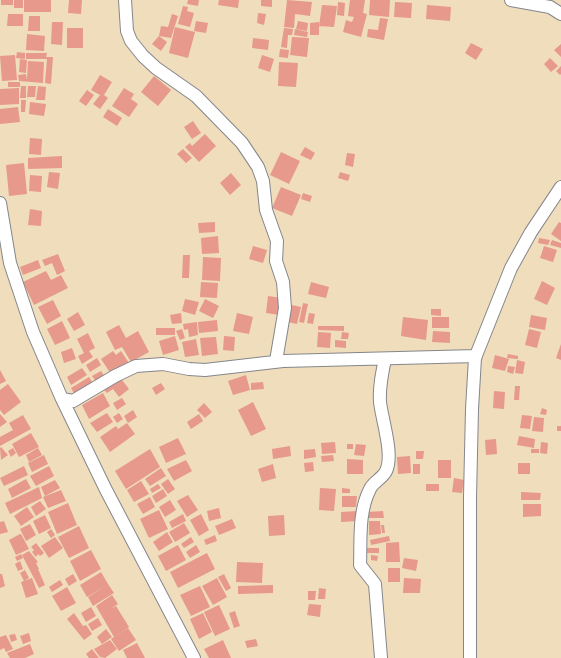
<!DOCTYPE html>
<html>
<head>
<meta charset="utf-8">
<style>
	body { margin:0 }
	canvas { display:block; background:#efddbb }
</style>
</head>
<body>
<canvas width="561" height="658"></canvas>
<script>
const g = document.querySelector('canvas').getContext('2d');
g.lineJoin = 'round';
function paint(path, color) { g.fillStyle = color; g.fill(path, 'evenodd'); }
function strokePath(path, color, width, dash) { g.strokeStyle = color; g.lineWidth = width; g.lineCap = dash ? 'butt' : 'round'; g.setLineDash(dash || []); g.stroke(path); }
const building = new Path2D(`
	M 1,0 L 13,0 L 13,5 L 1,5 Z
	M 14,0 L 23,0 L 23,8 L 14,8 Z
	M 24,0 L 51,0 L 51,12 L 24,12 Z
	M 69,0 L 82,0 L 81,14 L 68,13 Z
	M 188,0 L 199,0 L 198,6 L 187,4 Z
	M 219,0 L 239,0 L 238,8 L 218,5 Z
	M 261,0 L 272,0 L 272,7 L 261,6 Z
	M 287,0 L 312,2 L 310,16 L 295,14 L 294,28 L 284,27 Z
	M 350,0 L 365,0 L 363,13 L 367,14 L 361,37 L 343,32 L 346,20 L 352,22 L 354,17 L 348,16 Z
	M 370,0 L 390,0 L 389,17 L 369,15 Z
	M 338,2 L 345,3 L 344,16 L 337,15 Z
	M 395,2 L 412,3 L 411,18 L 394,17 Z
	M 322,5 L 337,6 L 334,27 L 319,26 Z
	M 427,5 L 451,7 L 450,21 L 426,19 Z
	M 183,6 L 188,7 L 187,11 L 194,13 L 190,27 L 178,24 Z
	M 258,13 L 266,14 L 264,25 L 257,23 Z
	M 8,14 L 23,14 L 23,26 L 7,26 Z
	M 172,14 L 178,16 L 171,38 L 159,36 L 167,42 L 161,51 L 152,44 L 159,36 L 161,26 L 168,27 Z
	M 29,16 L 40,16 L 40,31 L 28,31 Z
	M 380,18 L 388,19 L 384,40 L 367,37 L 368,29 L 378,30 Z
	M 196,21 L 208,23 L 206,33 L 194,31 Z
	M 298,21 L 308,23 L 307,31 L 296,29 Z
	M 52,22 L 63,22 L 62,45 L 51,44 Z
	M 319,22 L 319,35 L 310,35 L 310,23 Z
	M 175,27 L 195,32 L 188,58 L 169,53 Z
	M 67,28 L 83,28 L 83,48 L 67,48 Z
	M 284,28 L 293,29 L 292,35 L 288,35 L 287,48 L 281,47 Z
	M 295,29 L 308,32 L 307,37 L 294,35 Z
	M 27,34 L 45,36 L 44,51 L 26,50 Z
	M 292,37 L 309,38 L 307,57 L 290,55 Z
	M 253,38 L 269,40 L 268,50 L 252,48 Z
	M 471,43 L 483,49 L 476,60 L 465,53 Z
	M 561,44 L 561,57 L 554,50 Z
	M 280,49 L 289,50 L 288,58 L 279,57 Z
	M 17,52 L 25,53 L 25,59 L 16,58 Z
	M 26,53 L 47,53 L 46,57 L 53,57 L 51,84 L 45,83 L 47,59 L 26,59 Z
	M 15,55 L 17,80 L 2,81 L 0,56 Z
	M 262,55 L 274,59 L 270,72 L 258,68 Z
	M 550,58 L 558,66 L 551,72 L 544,64 Z
	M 20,59 L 27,60 L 26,73 L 19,72 Z
	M 28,61 L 44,62 L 43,83 L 19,81 L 18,75 L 26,74 L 27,80 Z
	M 279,62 L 298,63 L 296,87 L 278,86 Z
	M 561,66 L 561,74 L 560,75 L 556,71 Z
	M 100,75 L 112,82 L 104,95 L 108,98 L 100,109 L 93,104 L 100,95 L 91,90 Z
	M 154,76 L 171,90 L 158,106 L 141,92 Z
	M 8,82 L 20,82 L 20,87 L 8,87 Z
	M 21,86 L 26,86 L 26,98 L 20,98 Z
	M 28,86 L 36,86 L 35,97 L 27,97 Z
	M 38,86 L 46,87 L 45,100 L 36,100 Z
	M 19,88 L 19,104 L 0,105 L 0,89 Z
	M 124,88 L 134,94 L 131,99 L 138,104 L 129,117 L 112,106 Z
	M 87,90 L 94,95 L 86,106 L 79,101 Z
	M 21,100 L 26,100 L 25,112 L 21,112 Z
	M 30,102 L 46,104 L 44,116 L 29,114 Z
	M 18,107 L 20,122 L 0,124 L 0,109 Z
	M 108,109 L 122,118 L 117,126 L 103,117 Z
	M 193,121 L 201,133 L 192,139 L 184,127 Z
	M 205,134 L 216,146 L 199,162 L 185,147 L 190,143 L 192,146 Z
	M 30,138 L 42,139 L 41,155 L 29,154 Z
	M 305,147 L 315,153 L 311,160 L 300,155 Z
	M 183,149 L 192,158 L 186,163 L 177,154 Z
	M 281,152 L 300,161 L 289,184 L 270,175 Z
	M 347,153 L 355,154 L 353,167 L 345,165 Z
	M 62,156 L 62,168 L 28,169 L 28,158 Z
	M 24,163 L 27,194 L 9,196 L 6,165 Z
	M 49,172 L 60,173 L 58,189 L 47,187 Z
	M 340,172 L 350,175 L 348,181 L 338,178 Z
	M 231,173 L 241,185 L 230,195 L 220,183 Z
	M 30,175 L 42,176 L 41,192 L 29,191 Z
	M 281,187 L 301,195 L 292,216 L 272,208 Z
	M 303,193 L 312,196 L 310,202 L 301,199 Z
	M 30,209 L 42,211 L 41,226 L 28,225 Z
	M 215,222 L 215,232 L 199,233 L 198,223 Z
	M 559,222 L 561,223 L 561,241 L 551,234 Z
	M 218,236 L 219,253 L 202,254 L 201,238 Z
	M 539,238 L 550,240 L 548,245 L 538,243 Z
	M 552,240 L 561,243 L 561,248 L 550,245 Z
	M 253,246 L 267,250 L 263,263 L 249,259 Z
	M 544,246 L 557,250 L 553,262 L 540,258 Z
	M 58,254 L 65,271 L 57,275 L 52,263 L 45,266 L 42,260 Z
	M 183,255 L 190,255 L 189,278 L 182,278 Z
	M 203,257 L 221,258 L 220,281 L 202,280 Z
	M 38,260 L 41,268 L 23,275 L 20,267 Z
	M 46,271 L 51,280 L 61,275 L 68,288 L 34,305 L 23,282 Z
	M 542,281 L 555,288 L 547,305 L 534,299 Z
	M 201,282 L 218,283 L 217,298 L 200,297 Z
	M 311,282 L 329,287 L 326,298 L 308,294 Z
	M 268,296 L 282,298 L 280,315 L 266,313 Z
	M 185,299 L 199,302 L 195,315 L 182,311 Z
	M 205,299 L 219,306 L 213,318 L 199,311 Z
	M 53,300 L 61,316 L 47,324 L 38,307 Z
	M 303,303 L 308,304 L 304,323 L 299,322 Z
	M 287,304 L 301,307 L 297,324 L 283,321 Z
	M 431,309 L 441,309 L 441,316 L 431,315 Z
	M 78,312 L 85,325 L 74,331 L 67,319 Z
	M 181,313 L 182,323 L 172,324 L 170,315 Z
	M 237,313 L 253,317 L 249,334 L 233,331 Z
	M 309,313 L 315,314 L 313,324 L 307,323 Z
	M 531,315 L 547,318 L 545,330 L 529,327 Z
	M 403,317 L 428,320 L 426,340 L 401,336 Z
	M 432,317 L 449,317 L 449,328 L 432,328 Z
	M 217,320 L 218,331 L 199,333 L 198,322 Z
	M 62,321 L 70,338 L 55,345 L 47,329 Z
	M 197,322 L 198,335 L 189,337 L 188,329 L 184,330 L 183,324 Z
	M 119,325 L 126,338 L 138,331 L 149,352 L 131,362 L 122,347 L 115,350 L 106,332 Z
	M 318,326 L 344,326 L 344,331 L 318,330 Z
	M 156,328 L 175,328 L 175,335 L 156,335 Z
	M 182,329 L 185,338 L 180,340 L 176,331 Z
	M 529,329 L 541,332 L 537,348 L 525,345 Z
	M 433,331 L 450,332 L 450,343 L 432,342 Z
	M 318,332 L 331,333 L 330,348 L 317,347 Z
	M 342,332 L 349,333 L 348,339 L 341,339 Z
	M 88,333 L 95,348 L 89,351 L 93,357 L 82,364 L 78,356 L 84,353 L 77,339 Z
	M 175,336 L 179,350 L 163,355 L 159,341 Z
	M 224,336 L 235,337 L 234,351 L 223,350 Z
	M 216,337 L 218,354 L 202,356 L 200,338 Z
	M 196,339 L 199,355 L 185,357 L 182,342 Z
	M 335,340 L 346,341 L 346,348 L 335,347 Z
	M 561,344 L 561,360 L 556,358 Z
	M 72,348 L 76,359 L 64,363 L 61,352 Z
	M 113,351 L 116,355 L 121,351 L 129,363 L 111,374 L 101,359 Z
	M 508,354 L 518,356 L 518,359 L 507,358 Z
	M 495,355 L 509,359 L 505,371 L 492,368 Z
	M 97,358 L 101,365 L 90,372 L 86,365 Z
	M 517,360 L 525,362 L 523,374 L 515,373 Z
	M 508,366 L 515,367 L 513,374 L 507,372 Z
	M 82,368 L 87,375 L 71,385 L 67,377 Z
	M 0,370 L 6,381 L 0,384 Z
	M 101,371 L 105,377 L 97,383 L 92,376 Z
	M 246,375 L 250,390 L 233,395 L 228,381 Z
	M 119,376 L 129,389 L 119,397 L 113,389 L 107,393 L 103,389 Z
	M 89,377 L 94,385 L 75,395 L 71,388 Z
	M 263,382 L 264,389 L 251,390 L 251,383 Z
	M 161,383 L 165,389 L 156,395 L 152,388 Z
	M 8,384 L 21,402 L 4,415 L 0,410 L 0,390 Z
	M 515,386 L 520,386 L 519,400 L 514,400 Z
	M 494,391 L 505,392 L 504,409 L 493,408 Z
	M 103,393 L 110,406 L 89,419 L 82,405 Z
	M 122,398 L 126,404 L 117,410 L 113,403 Z
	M 253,402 L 266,429 L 251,436 L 238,410 Z
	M 204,403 L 212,412 L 205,418 L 197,410 Z
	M 542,408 L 547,410 L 546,415 L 540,414 Z
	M 133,410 L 137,417 L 128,423 L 124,416 Z
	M 107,413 L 113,422 L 97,432 L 90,423 Z
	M 119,413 L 123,419 L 117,423 L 113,417 Z
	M 0,414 L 7,422 L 0,427 Z
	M 199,414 L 203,421 L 191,429 L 187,422 Z
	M 23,415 L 31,429 L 0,446 L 0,437 L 13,430 L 9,423 Z
	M 522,415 L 532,416 L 530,429 L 520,428 Z
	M 534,417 L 544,418 L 543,432 L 532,431 Z
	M 127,423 L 135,434 L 110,452 L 100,437 L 116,426 L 118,429 Z
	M 557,426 L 561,426 L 561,431 L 557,431 Z
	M 31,433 L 39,447 L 19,457 L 12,444 Z
	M 519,436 L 535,439 L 534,448 L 517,445 Z
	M 178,438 L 186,454 L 166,463 L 159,447 Z
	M 496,439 L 497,454 L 486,455 L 485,440 Z
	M 335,442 L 336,453 L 322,454 L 321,443 Z
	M 541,442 L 548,443 L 547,454 L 540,453 Z
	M 347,444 L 353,444 L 353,449 L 347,449 Z
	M 356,444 L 366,445 L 364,456 L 354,455 Z
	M 290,446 L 291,456 L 273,459 L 272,449 Z
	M 1,447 L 8,455 L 1,460 L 0,448 Z
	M 13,448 L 16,453 L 11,457 L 8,451 Z
	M 38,448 L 42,455 L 29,462 L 26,455 Z
	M 150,449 L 160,467 L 126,489 L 115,471 Z
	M 315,449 L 316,457 L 304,459 L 304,450 Z
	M 531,449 L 539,449 L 539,453 L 531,453 Z
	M 416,451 L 424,451 L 423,459 L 416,459 Z
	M 44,455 L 48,464 L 32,472 L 28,463 Z
	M 333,455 L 334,461 L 322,462 L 321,456 Z
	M 410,456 L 411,473 L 398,474 L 397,457 Z
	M 347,459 L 363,460 L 363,474 L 347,474 Z
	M 186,460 L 192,471 L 174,481 L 167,469 Z
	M 438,460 L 451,460 L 451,478 L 438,478 Z
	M 313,462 L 314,471 L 305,472 L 304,463 Z
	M 518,463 L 530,463 L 530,474 L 518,474 Z
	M 273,464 L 276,478 L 262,482 L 258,469 Z
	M 413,464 L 420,464 L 420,474 L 413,474 Z
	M 24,466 L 28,475 L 4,486 L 0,478 Z
	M 49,466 L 54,476 L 36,486 L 30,476 Z
	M 161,468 L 166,476 L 150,486 L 145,479 Z
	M 454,478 L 464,480 L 462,493 L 452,492 Z
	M 26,479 L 31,488 L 12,498 L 8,489 Z
	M 168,479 L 175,489 L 168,494 L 161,484 Z
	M 55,480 L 60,488 L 45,496 L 41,487 Z
	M 141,481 L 149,494 L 134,502 L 127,490 Z
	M 158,484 L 161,488 L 152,493 L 150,489 Z
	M 426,484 L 439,484 L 439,491 L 426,491 Z
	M 39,487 L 42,498 L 10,514 L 5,503 Z
	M 320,488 L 336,489 L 334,511 L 319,510 Z
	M 342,488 L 350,489 L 350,493 L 342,493 Z
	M 163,489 L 167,496 L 156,503 L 152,496 Z
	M 61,490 L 66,501 L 48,508 L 43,497 Z
	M 521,492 L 541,493 L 540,500 L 521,500 Z
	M 188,495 L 198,510 L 187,517 L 177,501 Z
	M 342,496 L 357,496 L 356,507 L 342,507 Z
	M 150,497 L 155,507 L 143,514 L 137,504 Z
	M 170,500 L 176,510 L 165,517 L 159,507 Z
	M 40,501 L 46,509 L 36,516 L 31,507 Z
	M 68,503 L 77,525 L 57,534 L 48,512 Z
	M 523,504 L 541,504 L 541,516 L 523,517 Z
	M 27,507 L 34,517 L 21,526 L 14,516 Z
	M 219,508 L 221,518 L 209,521 L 207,511 Z
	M 159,510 L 168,529 L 149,538 L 140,519 Z
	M 358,511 L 358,521 L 341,522 L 341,512 Z
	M 383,511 L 384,518 L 367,518 L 367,512 Z
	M 183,514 L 186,521 L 172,528 L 169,522 Z
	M 201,514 L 209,530 L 199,536 L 190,520 Z
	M 45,515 L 51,528 L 39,534 L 33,521 Z
	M 284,515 L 285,535 L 269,536 L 268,516 Z
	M 232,519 L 236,528 L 219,535 L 215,526 Z
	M 4,521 L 8,532 L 0,534 L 0,522 Z
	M 369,521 L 380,521 L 381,534 L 369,535 Z
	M 184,523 L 190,533 L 175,542 L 169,532 Z
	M 30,524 L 36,535 L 26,541 L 20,529 Z
	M 381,525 L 384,525 L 385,533 L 382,533 Z
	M 79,526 L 89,548 L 69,558 L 58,537 Z
	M 51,529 L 55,535 L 51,538 L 47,532 Z
	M 167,532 L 173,542 L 159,551 L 153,542 Z
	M 20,534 L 21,534 L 29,549 L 16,555 L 9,540 Z
	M 215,535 L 217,541 L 206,545 L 204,540 Z
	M 389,536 L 390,541 L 371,545 L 370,540 Z
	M 55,537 L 63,548 L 49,558 L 41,546 Z
	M 191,537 L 194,542 L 184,548 L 181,544 Z
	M 399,542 L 400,562 L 386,562 L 386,543 Z
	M 36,543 L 44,553 L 40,556 L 38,554 L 36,557 L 32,552 L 34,550 L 31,547 Z
	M 178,545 L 186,560 L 166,571 L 158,556 Z
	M 196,545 L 200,552 L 190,558 L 186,552 Z
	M 367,548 L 379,548 L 379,553 L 367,553 Z
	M 91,550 L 101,569 L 80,581 L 70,561 Z
	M 29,551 L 38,562 L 36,563 L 39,569 L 38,569 L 45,585 L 39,588 L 22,555 Z
	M 207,553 L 215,569 L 178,588 L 170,572 Z
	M 21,554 L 23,558 L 17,561 L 15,557 Z
	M 371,555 L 378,556 L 377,561 L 371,560 Z
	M 404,558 L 418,560 L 416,571 L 402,568 Z
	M 20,561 L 23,569 L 18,571 L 15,564 Z
	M 237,562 L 263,563 L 262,583 L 236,582 Z
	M 388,568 L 400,568 L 400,582 L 388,582 Z
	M 25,570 L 29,578 L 24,581 L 20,573 Z
	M 101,572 L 108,584 L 87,597 L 80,585 Z
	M 0,574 L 2,574 L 5,586 L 0,588 Z
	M 73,574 L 77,581 L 69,586 L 65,579 Z
	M 224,574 L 231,588 L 226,591 L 218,577 Z
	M 32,578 L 38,594 L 26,598 L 21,582 Z
	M 217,578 L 227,597 L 213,605 L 202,586 Z
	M 404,578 L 421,579 L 420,593 L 403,593 Z
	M 60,580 L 63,585 L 52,592 L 49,587 Z
	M 108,584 L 114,593 L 93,606 L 88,597 Z
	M 273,585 L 273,593 L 238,594 L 238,586 Z
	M 200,586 L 210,607 L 191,616 L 180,595 Z
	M 67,587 L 76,603 L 61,611 L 52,596 Z
	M 319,588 L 326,589 L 325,599 L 318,599 Z
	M 308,591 L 316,591 L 315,600 L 308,600 Z
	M 112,595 L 118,604 L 110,609 L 116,606 L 129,627 L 114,637 L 96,606 Z
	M 309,604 L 321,605 L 320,617 L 307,615 Z
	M 219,605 L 230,629 L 215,636 L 204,612 Z
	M 91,607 L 96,616 L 86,622 L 81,613 Z
	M 235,611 L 240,626 L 234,628 L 229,613 Z
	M 74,613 L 83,626 L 86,625 L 92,634 L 84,640 L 67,619 Z
	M 203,613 L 212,632 L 199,639 L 190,619 Z
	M 98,618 L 102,625 L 92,631 L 88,624 Z
	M 128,628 L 136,640 L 119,651 L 111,639 Z
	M 106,629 L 112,637 L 102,644 L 97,637 Z
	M 29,633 L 31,641 L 23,644 L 20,636 Z
	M 15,634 L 17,640 L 11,642 L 9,635 Z
	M 6,635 L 13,649 L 6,652 L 4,648 L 0,650 L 0,637 Z
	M 256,639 L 258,646 L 247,648 L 245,641 Z
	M 110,640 L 117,649 L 105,658 L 100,657 L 94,649 Z
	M 223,640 L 231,658 L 209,658 L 204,649 Z
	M 137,643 L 145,658 L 127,658 L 123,650 Z
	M 30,644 L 34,654 L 25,658 L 10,658 L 7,653 Z
	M 92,649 L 99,658 L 89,658 L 86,654 Z`);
const minor = new Path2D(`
	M 125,0 L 127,31 L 131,41 L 143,56 L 156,68 L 196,96 L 242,143 L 258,167 L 263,181 L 266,210 L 277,241 L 276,261 L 283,282 L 285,308 L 276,361
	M 511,0 L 550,7 L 561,14
	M 0,203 L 10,263 L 33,332 L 62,399 L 105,488 L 194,658
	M 62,399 L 73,401 L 115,376 L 136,366 L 163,364 L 189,369 L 205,370 L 283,361 L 476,356 L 474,357 L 475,358
	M 381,658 L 375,584 L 360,565 C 361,541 358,512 370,489 C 373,482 383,478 386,471 C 394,455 382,420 380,402 C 379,387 382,373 385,359
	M 470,658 L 470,497 L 472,409 L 475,358 L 511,268 L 531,232 L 561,187`);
paint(building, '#e7998c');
strokePath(minor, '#85868c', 14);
strokePath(minor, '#fff', 12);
</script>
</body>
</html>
